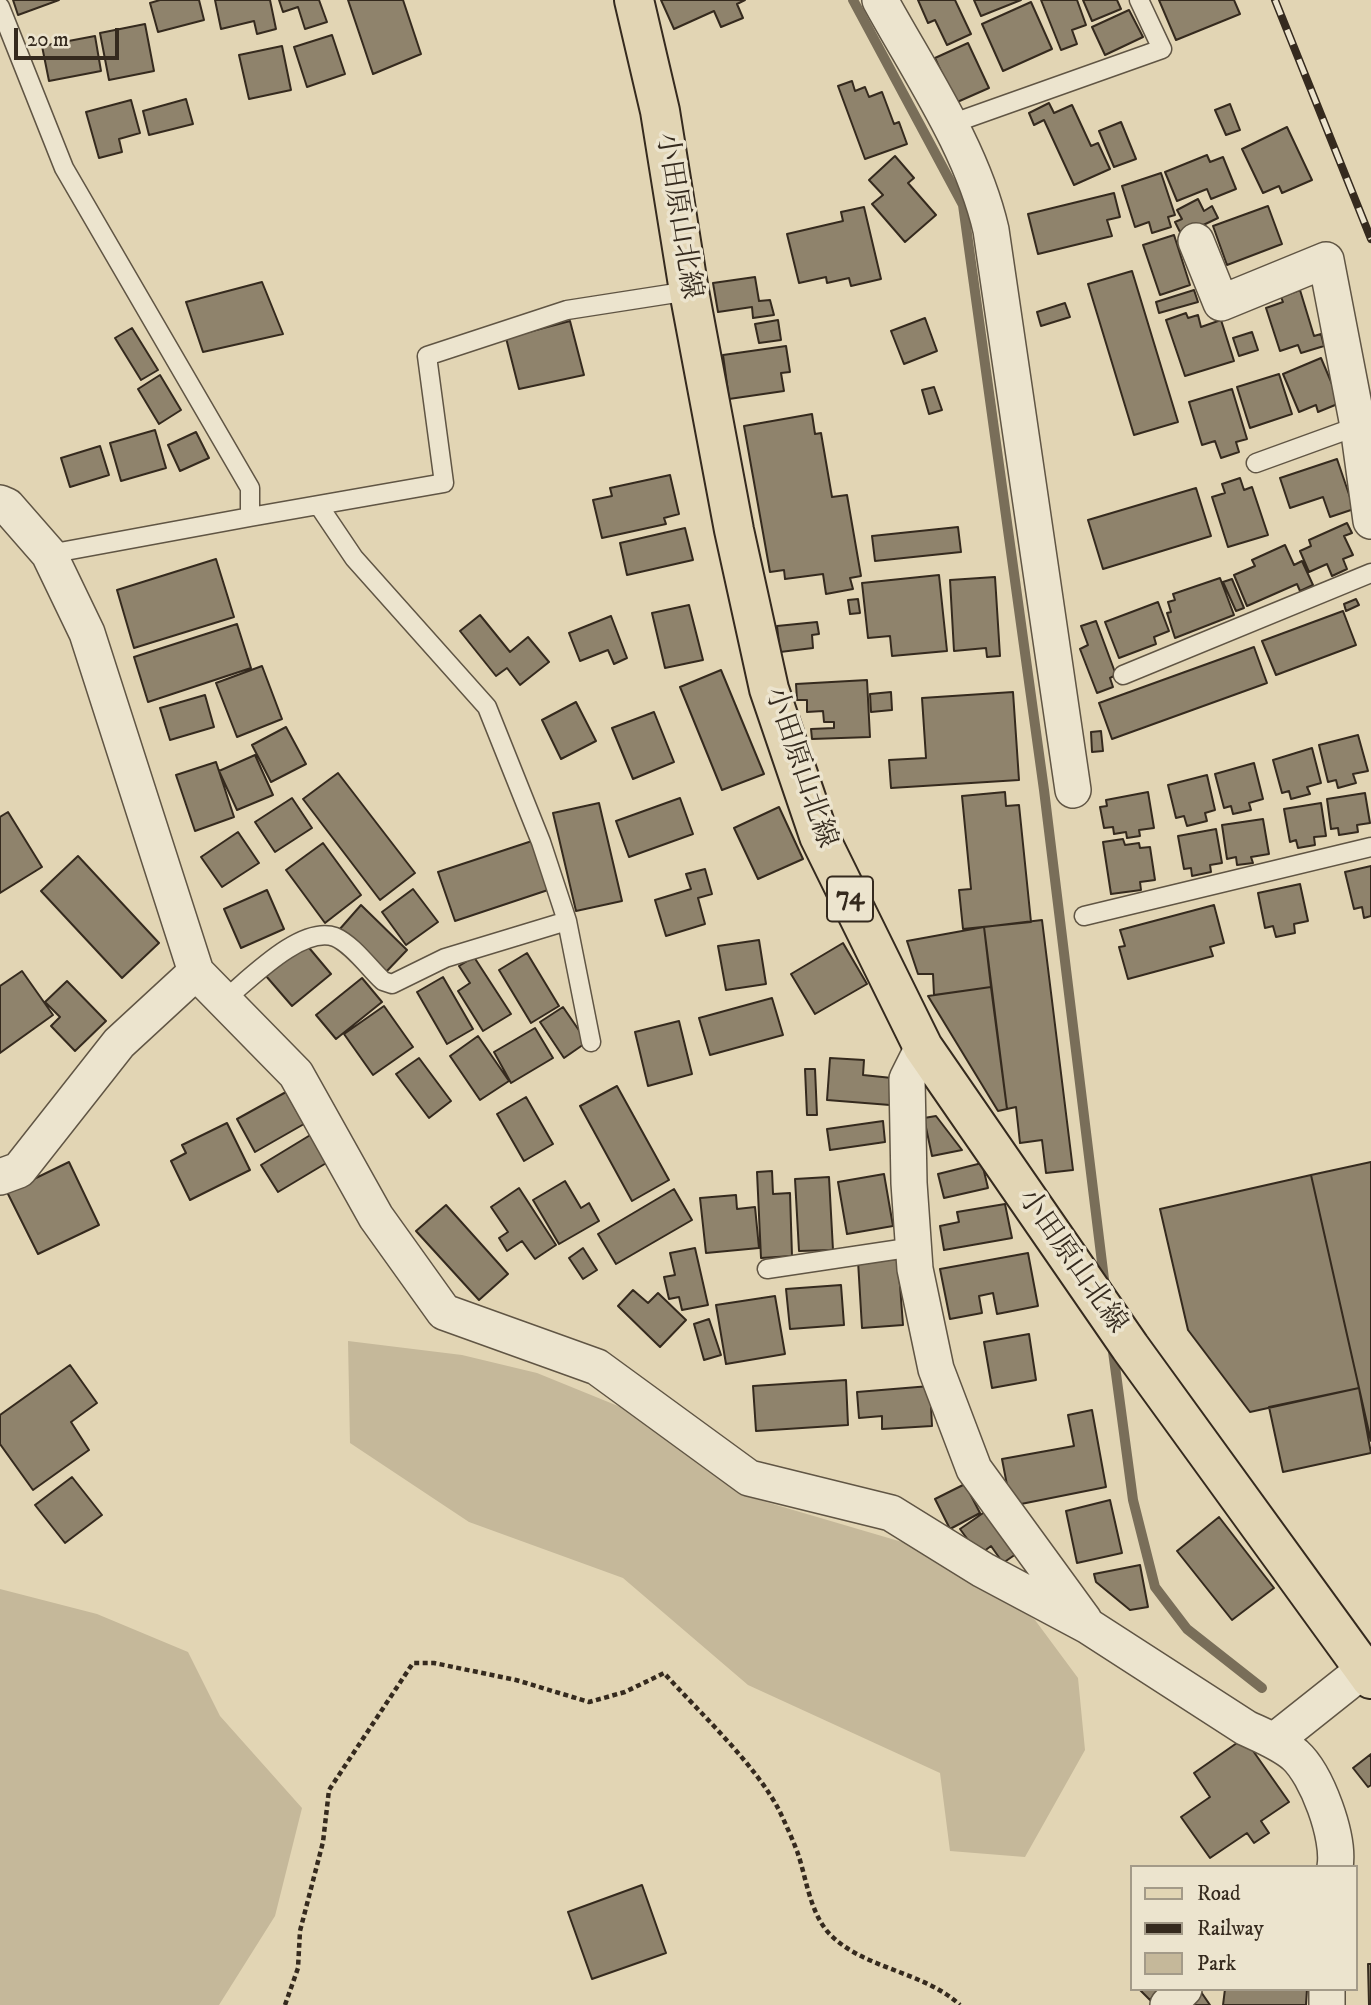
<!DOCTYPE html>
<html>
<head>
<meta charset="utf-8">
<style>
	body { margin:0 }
	#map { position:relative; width:1371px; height:2005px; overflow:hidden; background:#e2d5b4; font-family:"IM FELL DW Pica",serif }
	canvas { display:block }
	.legend { position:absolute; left:1130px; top:1865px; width:228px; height:126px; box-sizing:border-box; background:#ece4ce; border:2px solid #a39a88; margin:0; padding:9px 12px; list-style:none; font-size:21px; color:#352a1e }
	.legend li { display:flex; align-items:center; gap:14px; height:35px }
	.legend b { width:35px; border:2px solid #a39a88 }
	.scale { position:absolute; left:14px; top:28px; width:105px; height:32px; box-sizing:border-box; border:4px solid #352a1e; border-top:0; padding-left:9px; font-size:21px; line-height:24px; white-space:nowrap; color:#352a1e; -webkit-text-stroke:5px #ece4ce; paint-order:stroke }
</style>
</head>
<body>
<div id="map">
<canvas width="1371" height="2005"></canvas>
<ul class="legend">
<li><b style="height:9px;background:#e2d5b4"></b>Road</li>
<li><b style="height:9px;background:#352a1e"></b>Railway</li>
<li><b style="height:19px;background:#c5b89a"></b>Park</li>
</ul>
<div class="scale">20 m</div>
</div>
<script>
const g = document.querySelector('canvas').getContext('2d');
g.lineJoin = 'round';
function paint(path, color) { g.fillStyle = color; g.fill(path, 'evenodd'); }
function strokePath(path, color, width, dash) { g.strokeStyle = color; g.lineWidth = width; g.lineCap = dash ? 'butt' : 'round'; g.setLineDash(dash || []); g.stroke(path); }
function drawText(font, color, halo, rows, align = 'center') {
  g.font = font + ' "IM FELL DW Pica","Noto Serif JP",serif'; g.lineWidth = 7; g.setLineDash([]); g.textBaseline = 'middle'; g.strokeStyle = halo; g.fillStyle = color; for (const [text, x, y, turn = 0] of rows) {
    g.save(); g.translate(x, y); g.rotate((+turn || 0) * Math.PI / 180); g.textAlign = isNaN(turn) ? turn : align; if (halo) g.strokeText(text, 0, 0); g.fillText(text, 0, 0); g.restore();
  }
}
const green = new Path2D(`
	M 348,1341 L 462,1355 L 537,1373 L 650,1419 L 749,1497 L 943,1554 L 1035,1620 L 1078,1678 L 1085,1750 L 1025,1857 L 950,1851 L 940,1773 L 748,1685 L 623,1578 L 469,1522 L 350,1443 Z
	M 0,1589 L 97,1614 L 188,1652 L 220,1716 L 302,1808 L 275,1916 L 219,2005 L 0,2005 Z`);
const stream = new Path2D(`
	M 853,0 L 963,205 L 1044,790 L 1105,1287
	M 1112,1344 L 1133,1500 L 1155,1587 L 1187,1629 L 1262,1688`);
const building = new Path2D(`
	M 13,0 L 59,0 L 18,15 Z
	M 160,0 L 199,0 L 204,20 L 158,32 L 150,3 Z
	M 215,0 L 270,0 L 276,29 L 257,34 L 254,21 L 221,29 Z
	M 279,0 L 319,0 L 327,22 L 305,29 L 298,7 L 283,12 Z
	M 348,0 L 403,0 L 421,54 L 373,74 Z
	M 661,0 L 745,0 L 737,4 L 743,18 L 721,27 L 714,11 L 674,29 Z
	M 918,0 L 955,0 L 971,34 L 947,45 L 935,20 L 928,23 Z
	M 974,0 L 1021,0 L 981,16 Z
	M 1041,0 L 1077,0 L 1086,25 L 1072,30 L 1077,44 L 1061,50 Z
	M 1083,0 L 1117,0 L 1121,9 L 1092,21 Z
	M 1159,0 L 1234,0 L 1240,14 L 1176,40 Z
	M 1031,2 L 1052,49 L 1003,71 L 982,24 Z
	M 1129,10 L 1143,37 L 1105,55 L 1092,27 Z
	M 145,24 L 154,71 L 109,80 L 100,33 Z
	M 332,35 L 345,74 L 307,87 L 294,47 Z
	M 95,36 L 101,71 L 49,81 L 42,46 Z
	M 968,43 L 989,88 L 955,103 L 935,58 Z
	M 282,46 L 291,90 L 249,99 L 239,55 Z
	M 852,81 L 855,91 L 865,87 L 869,97 L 882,92 L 894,124 L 899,122 L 907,144 L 865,159 L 838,86 Z
	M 186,99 L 193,124 L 149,135 L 143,111 Z
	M 131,100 L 140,133 L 119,139 L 122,152 L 99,158 L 86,112 Z
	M 1049,103 L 1054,113 L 1072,105 L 1091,146 L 1098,143 L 1110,169 L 1074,185 L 1044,120 L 1034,125 L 1029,113 Z
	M 1230,104 L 1240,130 L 1226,135 L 1215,110 Z
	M 1121,122 L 1136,159 L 1114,167 L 1099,131 Z
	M 1287,127 L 1312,180 L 1282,193 L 1279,186 L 1263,193 L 1242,149 Z
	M 1207,155 L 1210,162 L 1223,157 L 1236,189 L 1211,199 L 1207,189 L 1177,201 L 1165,172 Z
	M 895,156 L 914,178 L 908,183 L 936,215 L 905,242 L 872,204 L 883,195 L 869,180 Z
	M 1161,173 L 1175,215 L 1168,217 L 1171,227 L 1152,233 L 1149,222 L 1135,227 L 1122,186 Z
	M 1114,193 L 1120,217 L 1107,220 L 1112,236 L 1038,254 L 1028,214 Z
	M 1198,199 L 1204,211 L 1212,206 L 1218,218 L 1197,228 L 1195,224 L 1180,232 L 1175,222 L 1182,219 L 1177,210 Z
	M 1268,206 L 1282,244 L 1227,265 L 1213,226 Z
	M 864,207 L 881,279 L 851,286 L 849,278 L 827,283 L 826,277 L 799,283 L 787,234 L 843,221 L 841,212 Z
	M 1174,235 L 1190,285 L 1160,295 L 1143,245 Z
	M 1132,271 L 1178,422 L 1134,435 L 1088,284 Z
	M 755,277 L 759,301 L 770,300 L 774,315 L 753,318 L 752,307 L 718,312 L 713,283 Z
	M 262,282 L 283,334 L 203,352 L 186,302 Z
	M 1194,290 L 1198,302 L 1159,313 L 1156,302 Z
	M 1300,290 L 1314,336 L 1321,334 L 1324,346 L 1301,353 L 1298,345 L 1280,351 L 1266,308 L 1283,302 L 1281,297 Z
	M 1065,303 L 1070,317 L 1041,326 L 1037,312 Z
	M 1186,313 L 1188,318 L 1198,315 L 1201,327 L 1221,320 L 1234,361 L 1185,376 L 1166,320 Z
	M 925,318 L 937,351 L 904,364 L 891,331 Z
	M 778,320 L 781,340 L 759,343 L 755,324 Z
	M 570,321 L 584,375 L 519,389 L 506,338 Z
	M 132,328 L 158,370 L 141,380 L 115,338 Z
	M 1252,332 L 1258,350 L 1239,356 L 1233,338 Z
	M 786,346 L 790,372 L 781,373 L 784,391 L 729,399 L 723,355 Z
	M 1321,358 L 1340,403 L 1318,412 L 1316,405 L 1299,412 L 1283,374 Z
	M 1279,374 L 1292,414 L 1250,428 L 1237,387 Z
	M 160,375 L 181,410 L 159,424 L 138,389 Z
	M 934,387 L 942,410 L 929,414 L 922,390 Z
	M 1232,389 L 1247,439 L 1236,442 L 1239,452 L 1221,458 L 1215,441 L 1202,445 L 1189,402 Z
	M 812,414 L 815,434 L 821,433 L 832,497 L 847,495 L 861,576 L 850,578 L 853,589 L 826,594 L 823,574 L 785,579 L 784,570 L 770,572 L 744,426 Z
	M 155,430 L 166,468 L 121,481 L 110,443 Z
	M 196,432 L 209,458 L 180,471 L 168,445 Z
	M 100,446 L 109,475 L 70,487 L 61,458 Z
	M 1337,459 L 1354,509 L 1330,517 L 1323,497 L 1290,508 L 1280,478 Z
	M 670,475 L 679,514 L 664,518 L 666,524 L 602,538 L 593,500 L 612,496 L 610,488 Z
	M 1240,478 L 1244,490 L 1252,487 L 1268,535 L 1228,547 L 1212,497 L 1225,493 L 1222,484 Z
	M 1196,488 L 1211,536 L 1103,569 L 1088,520 Z
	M 1347,523 L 1352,533 L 1344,536 L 1353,555 L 1343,559 L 1347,569 L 1332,576 L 1327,564 L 1309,572 L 1300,551 L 1311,546 L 1309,540 Z
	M 958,527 L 961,552 L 875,561 L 872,536 Z
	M 685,528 L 693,560 L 627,575 L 620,543 Z
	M 1285,545 L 1294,565 L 1302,561 L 1313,585 L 1300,591 L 1297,584 L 1247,606 L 1234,575 L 1255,566 L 1252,560 Z
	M 216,559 L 234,617 L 134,648 L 117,590 Z
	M 939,575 L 947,651 L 892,656 L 890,636 L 868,638 L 862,583 Z
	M 995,577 L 1000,656 L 987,657 L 986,648 L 954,651 L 950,580 Z
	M 1220,578 L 1234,615 L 1175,638 L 1167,613 L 1171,612 L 1168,602 L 1175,600 L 1173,594 Z
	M 1232,579 L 1244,608 L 1236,611 L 1223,582 Z
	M 858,599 L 860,613 L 850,614 L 848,600 Z
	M 1356,599 L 1359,605 L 1346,611 L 1344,604 Z
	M 1158,602 L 1169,631 L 1154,637 L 1156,644 L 1119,658 L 1105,622 Z
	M 689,605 L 703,660 L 665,668 L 652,613 Z
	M 1343,611 L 1356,645 L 1276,675 L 1262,641 Z
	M 480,615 L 510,652 L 528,637 L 549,662 L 520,685 L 507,668 L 496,676 L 460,631 Z
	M 611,616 L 627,658 L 614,664 L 608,650 L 580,661 L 569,633 Z
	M 1096,621 L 1116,675 L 1110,678 L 1113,687 L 1097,693 L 1080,649 L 1088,645 L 1081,626 Z
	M 817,622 L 819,634 L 812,635 L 813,648 L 780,652 L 777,626 Z
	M 237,624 L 251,668 L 148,702 L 134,657 Z
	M 1254,647 L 1267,683 L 1112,739 L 1099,703 Z
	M 262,666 L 282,719 L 237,737 L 216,683 Z
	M 721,670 L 764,774 L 722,790 L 680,687 Z
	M 867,680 L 870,737 L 812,739 L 811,729 L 834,728 L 834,722 L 824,722 L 823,711 L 807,712 L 807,700 L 797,700 L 796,684 Z
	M 891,692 L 892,710 L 871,712 L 870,694 Z
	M 1013,692 L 1019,780 L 891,788 L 889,760 L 926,758 L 922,698 Z
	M 205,695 L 214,727 L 170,740 L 160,708 Z
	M 576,702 L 596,741 L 561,759 L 542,720 Z
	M 654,712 L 674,762 L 633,779 L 612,728 Z
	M 286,727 L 306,764 L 271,782 L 252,745 Z
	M 1101,731 L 1103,751 L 1092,752 L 1091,732 Z
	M 1358,735 L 1368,771 L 1353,774 L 1356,783 L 1338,788 L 1336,780 L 1328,782 L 1319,745 Z
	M 1312,748 L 1321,783 L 1307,787 L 1310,794 L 1291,799 L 1289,791 L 1282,793 L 1273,760 Z
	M 255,755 L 273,795 L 237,810 L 219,771 Z
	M 216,762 L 234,817 L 195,831 L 176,775 Z
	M 1254,763 L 1263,799 L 1249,803 L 1251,810 L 1233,814 L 1231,806 L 1224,808 L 1215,774 Z
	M 338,773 L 415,873 L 380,900 L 303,799 Z
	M 1207,775 L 1215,810 L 1205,813 L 1207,821 L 1187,826 L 1184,816 L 1176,818 L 1168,785 Z
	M 1005,792 L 1006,806 L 1019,805 L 1031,922 L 963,929 L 959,890 L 971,889 L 962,796 Z
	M 1148,792 L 1154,828 L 1139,830 L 1140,836 L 1127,838 L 1126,832 L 1114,834 L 1113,827 L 1104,828 L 1100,807 L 1107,806 L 1106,800 Z
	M 1365,793 L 1370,823 L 1357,825 L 1358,832 L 1339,835 L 1338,828 L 1331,829 L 1327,799 Z
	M 292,798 L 312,828 L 275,852 L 255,822 Z
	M 680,798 L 693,834 L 629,857 L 616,821 Z
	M 599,803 L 622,901 L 576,911 L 553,813 Z
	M 1321,803 L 1326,836 L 1314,837 L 1315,845 L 1298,848 L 1296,840 L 1290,842 L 1284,809 Z
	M 779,807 L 803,859 L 758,879 L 734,828 Z
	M 8,812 L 42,867 L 0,893 L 0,817 Z
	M 1263,819 L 1269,854 L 1251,857 L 1253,863 L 1237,865 L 1236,857 L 1227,859 L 1222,825 Z
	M 1216,829 L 1222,863 L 1210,865 L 1211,872 L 1192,876 L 1191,868 L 1184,869 L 1178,836 Z
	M 238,832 L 259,863 L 222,887 L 201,857 Z
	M 1123,839 L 1125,845 L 1139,843 L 1140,848 L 1150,847 L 1155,880 L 1140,882 L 1141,890 L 1111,894 L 1103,842 Z
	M 532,841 L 548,890 L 455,921 L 438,872 Z
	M 323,843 L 361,895 L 325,923 L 286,870 Z
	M 78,856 L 159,943 L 122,978 L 41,891 Z
	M 1371,866 L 1371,916 L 1364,918 L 1362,907 L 1354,909 L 1345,872 Z
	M 705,869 L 712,894 L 698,898 L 705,924 L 666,936 L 655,900 L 691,889 L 686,874 Z
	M 1300,884 L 1308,921 L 1294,924 L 1295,933 L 1276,937 L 1273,926 L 1265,928 L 1258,893 Z
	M 413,889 L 438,922 L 406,945 L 382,912 Z
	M 267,890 L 284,929 L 241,948 L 224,909 Z
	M 361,905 L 407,950 L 385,973 L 339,930 Z
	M 1214,905 L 1224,943 L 1210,947 L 1213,956 L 1128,979 L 1119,947 L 1125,946 L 1120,930 Z
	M 1042,920 L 1073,1170 L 1046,1173 L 1042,1140 L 1020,1143 L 1016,1107 L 1007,1109 L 984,927 Z
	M 984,927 L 991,987 L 934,995 L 933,974 L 918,974 L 907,941 Z
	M 759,940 L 766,984 L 726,990 L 718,946 Z
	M 305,943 L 331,974 L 292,1006 L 266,976 Z
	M 843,943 L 867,984 L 815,1014 L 791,974 Z
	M 527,953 L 559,1006 L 531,1023 L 499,970 Z
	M 474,957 L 511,1014 L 483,1031 L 458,991 L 470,983 L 459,966 Z
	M 22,971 L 53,1015 L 0,1053 L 0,986 Z
	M 443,977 L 473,1029 L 447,1044 L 417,992 Z
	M 362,978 L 382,1002 L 336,1039 L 316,1015 Z
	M 67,981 L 106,1021 L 75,1051 L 51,1026 L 60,1017 L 45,1002 Z
	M 991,987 L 1007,1109 L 998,1111 L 928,996 Z
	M 772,998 L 783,1035 L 710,1055 L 699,1018 Z
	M 384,1006 L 413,1047 L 373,1075 L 344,1034 Z
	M 563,1007 L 587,1042 L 564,1058 L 540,1022 Z
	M 679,1021 L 692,1074 L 648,1086 L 635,1032 Z
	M 535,1028 L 553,1058 L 511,1083 L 494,1052 Z
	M 478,1036 L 509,1081 L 480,1100 L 450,1056 Z
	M 419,1058 L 451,1101 L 429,1118 L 396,1074 Z
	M 830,1058 L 864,1060 L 863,1075 L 892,1078 L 890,1105 L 827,1100 Z
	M 805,1069 L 815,1069 L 817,1115 L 807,1115 Z
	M 617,1086 L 669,1180 L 632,1201 L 580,1106 Z
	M 286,1092 L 304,1124 L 255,1152 L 237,1119 Z
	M 526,1097 L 553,1144 L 524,1161 L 497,1114 Z
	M 936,1116 L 962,1150 L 932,1156 L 924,1118 Z
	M 883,1121 L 885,1142 L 830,1150 L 827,1129 Z
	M 227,1123 L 250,1170 L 190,1200 L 171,1161 L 186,1153 L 182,1145 Z
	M 312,1134 L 328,1162 L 278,1192 L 261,1165 Z
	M 69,1162 L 99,1225 L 38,1254 L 7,1192 Z
	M 1371,1162 L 1371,1441 L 1311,1175 Z
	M 982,1163 L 988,1188 L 944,1198 L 938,1174 Z
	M 772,1171 L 773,1194 L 790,1193 L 792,1256 L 761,1258 L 757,1172 Z
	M 884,1174 L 893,1226 L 847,1234 L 838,1182 Z
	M 1311,1175 L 1359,1388 L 1250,1412 L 1188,1330 L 1160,1209 Z
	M 829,1177 L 833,1250 L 799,1251 L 795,1179 Z
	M 565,1181 L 581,1208 L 589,1203 L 599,1221 L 559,1244 L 533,1200 Z
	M 519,1188 L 556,1245 L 535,1259 L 522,1241 L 507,1251 L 499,1238 L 508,1232 L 491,1207 Z
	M 674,1189 L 692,1220 L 616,1264 L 598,1234 Z
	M 736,1195 L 737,1209 L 755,1207 L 759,1248 L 706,1253 L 700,1198 Z
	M 1005,1204 L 1012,1238 L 944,1250 L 940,1226 L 959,1222 L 957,1212 Z
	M 446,1205 L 508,1274 L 479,1300 L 416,1231 Z
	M 583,1248 L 597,1270 L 583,1279 L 569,1258 Z
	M 695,1248 L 708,1305 L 682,1310 L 679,1297 L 669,1299 L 664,1277 L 675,1275 L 670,1253 Z
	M 1028,1253 L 1038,1306 L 997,1314 L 993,1293 L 979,1296 L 982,1313 L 950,1319 L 940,1269 Z
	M 898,1259 L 903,1325 L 862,1328 L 858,1261 Z
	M 841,1285 L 844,1325 L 790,1329 L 786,1289 Z
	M 633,1290 L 648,1303 L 658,1293 L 686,1320 L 660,1347 L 618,1306 Z
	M 775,1296 L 785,1354 L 726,1364 L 716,1305 Z
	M 709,1319 L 721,1355 L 704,1360 L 694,1324 Z
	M 1029,1334 L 1036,1380 L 992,1388 L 984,1342 Z
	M 70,1365 L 97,1403 L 71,1422 L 89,1450 L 33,1490 L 0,1444 L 0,1415 Z
	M 846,1380 L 848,1425 L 756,1431 L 753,1386 Z
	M 930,1386 L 932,1426 L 882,1429 L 882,1416 L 859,1418 L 857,1392 Z
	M 1359,1388 L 1371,1453 L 1283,1472 L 1269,1407 Z
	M 1092,1410 L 1106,1487 L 1011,1506 L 1002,1459 L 1074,1446 L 1068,1415 Z
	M 72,1477 L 102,1515 L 65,1543 L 35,1505 Z
	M 965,1484 L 980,1513 L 950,1529 L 935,1499 Z
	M 1110,1500 L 1122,1553 L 1077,1563 L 1066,1511 Z
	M 986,1511 L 1016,1554 L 1003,1563 L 991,1546 L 979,1555 L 960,1529 Z
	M 1219,1517 L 1274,1588 L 1232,1620 L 1177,1551 Z
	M 1140,1565 L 1148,1607 L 1130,1610 L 1096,1582 L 1094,1574 Z
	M 1244,1738 L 1289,1802 L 1261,1821 L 1269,1833 L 1254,1843 L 1247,1833 L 1210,1858 L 1181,1817 L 1210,1797 L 1194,1773 Z
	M 1371,1754 L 1371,1785 L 1368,1787 L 1353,1768 Z
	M 642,1885 L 666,1953 L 592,1979 L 568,1912 Z
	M 1368,1964 L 1371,1964 L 1371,2005 L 1369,2005 Z
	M 1139,1989 L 1160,1989 L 1150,2000 Z
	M 1199,1989 L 1210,2005 L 1176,2005 Z
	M 1225,1989 L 1307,1989 L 1306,2005 L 1223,2005 Z`);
const path = new Path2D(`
	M 285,2005 L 298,1968 L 300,1931 L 323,1842 L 329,1790 L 413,1663 L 434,1663 L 516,1680 L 589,1702 L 625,1692 L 664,1673 C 700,1713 757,1766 780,1812 C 786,1825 792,1838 797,1851 C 806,1876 809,1909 827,1931 C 860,1969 922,1970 960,2005`);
const service = new Path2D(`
	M 0,7 L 64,168 L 250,488 L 250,517 L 49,554
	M 948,125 L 1162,49 L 1139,0
	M 1256,463 L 1358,426
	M 319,506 L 354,558 L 487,707 L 541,842 L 567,921 L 591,1042
	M 250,517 L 444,483 L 427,356 L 567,310 L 689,291
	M 1123,675 L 1371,573
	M 1084,916 L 1371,847
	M 224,1000 C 249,980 301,925 335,937 C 352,944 370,969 383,981 L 392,984 L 445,958 L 567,921
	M 767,1269 L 914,1247`);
const minor = new Path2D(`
	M 880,0 C 920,73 972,148 991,230 L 1073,790
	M 1196,241 L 1221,303 L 1326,260 L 1358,426 L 1371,521
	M 0,503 L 7,506 L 49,554 L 87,633 L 196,972 L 296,1074 L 376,1217 L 444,1312 L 597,1367 L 749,1478 L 891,1513 L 983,1570 L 1088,1626 L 1246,1728 C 1263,1736 1281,1743 1295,1755 C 1317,1775 1340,1837 1335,1867
	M 923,1047 L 907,1079 L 909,1183 L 915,1269 L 936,1369 L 974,1469 L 1084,1620
	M 0,1177 L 19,1170 L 119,1043 L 196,972
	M 1274,1741 L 1371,1664
	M 1327,1989 L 1327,2005
	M 1168,2005 L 1184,1989`);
const primary = new Path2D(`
	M 634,0 L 660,111 L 689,291 L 734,530 L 769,689 L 819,836 L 923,1047 L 1130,1347 L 1371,1679`);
const rail = new Path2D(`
	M 1275,0 L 1371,239`);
const shields = [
	[850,899,46]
];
const shieldNames = [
	["74",850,899]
];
const streetNames = [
	["小田原山北線",677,216,81],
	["小田原山北線",799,768,71],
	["小田原山北線",1071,1262,55]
];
paint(green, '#c5b89a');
strokePath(stream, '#796e59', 10);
paint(building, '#8f836c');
strokePath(building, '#352a1e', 2);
strokePath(service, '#605544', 21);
strokePath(minor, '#605544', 38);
strokePath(primary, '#352a1e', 42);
strokePath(path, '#352a1e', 4.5, [5, 3.5]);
strokePath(service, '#ece4ce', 18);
strokePath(minor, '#ece4ce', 35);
strokePath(primary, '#e2d5b4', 38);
strokePath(rail, '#352a1e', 8);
strokePath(rail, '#ece4ce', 5, [16]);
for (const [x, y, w] of shields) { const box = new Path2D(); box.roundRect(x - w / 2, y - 22.5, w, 45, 5); g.fillStyle = '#ece4ce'; g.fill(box); strokePath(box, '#352a1e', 2); }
drawText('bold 26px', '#352a1e', null, shieldNames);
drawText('28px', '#352a1e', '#ece4ce', streetNames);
</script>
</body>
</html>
